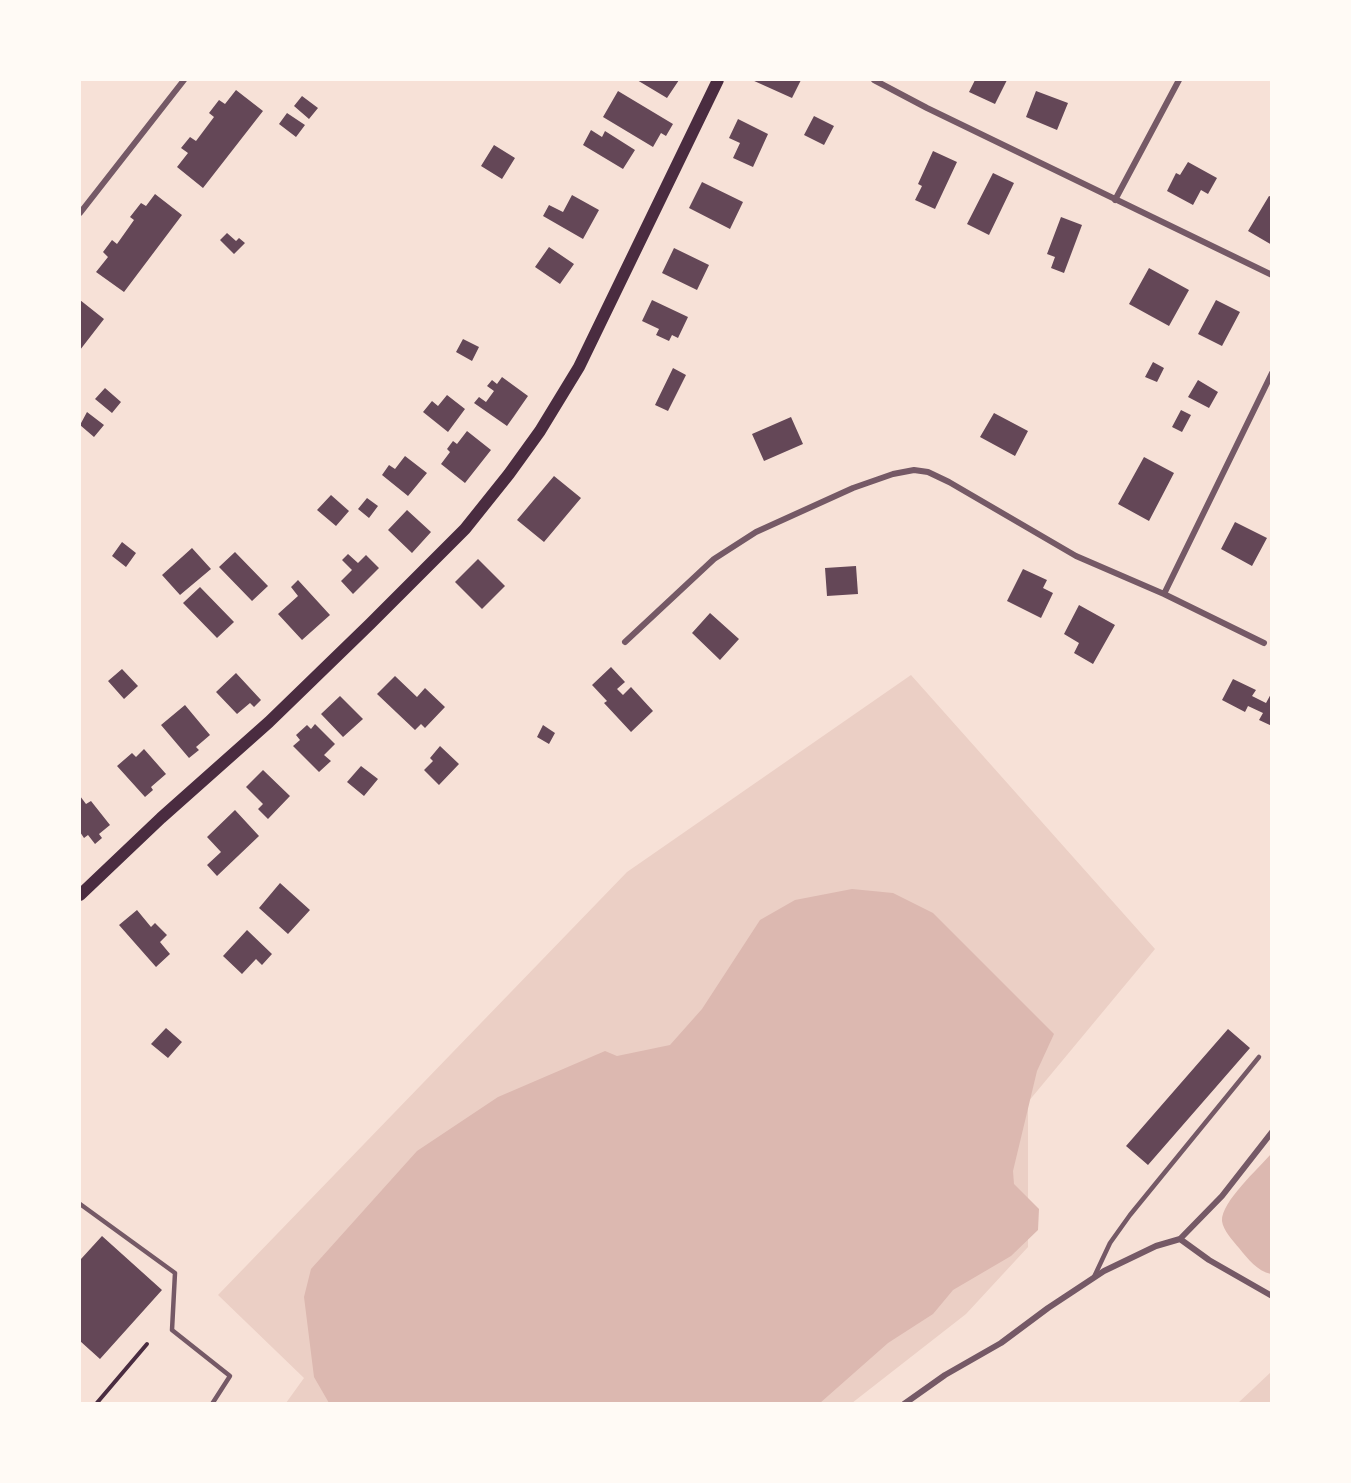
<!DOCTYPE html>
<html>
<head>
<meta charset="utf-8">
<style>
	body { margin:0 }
	#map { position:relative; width:1351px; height:1483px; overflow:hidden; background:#f7e1d7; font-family:Rubik,sans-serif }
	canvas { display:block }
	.frame { position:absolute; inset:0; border:81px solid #fffaf5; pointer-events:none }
</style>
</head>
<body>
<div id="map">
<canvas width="1351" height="1483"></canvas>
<div class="frame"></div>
</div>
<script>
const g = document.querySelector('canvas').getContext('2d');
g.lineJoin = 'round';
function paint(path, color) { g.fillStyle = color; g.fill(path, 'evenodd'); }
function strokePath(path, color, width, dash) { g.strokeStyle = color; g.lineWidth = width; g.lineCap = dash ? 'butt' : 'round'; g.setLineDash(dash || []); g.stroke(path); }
const green = new Path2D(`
	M 911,675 L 1155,949 L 1028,1102 L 1028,1247 L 966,1314 L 852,1403 L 286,1403 L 304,1378 L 218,1295 L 627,872 Z
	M 1271,1372 L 1271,1403 L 1238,1403 Z`);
const water = new Path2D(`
	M 852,889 L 893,893 L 933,913 L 1054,1034 L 1037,1071 L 1013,1171 L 1014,1184 L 1039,1209 L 1038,1230 L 1011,1256 L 953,1290 L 933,1314 L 888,1343 L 820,1403 L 329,1403 L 314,1377 L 304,1297 L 311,1269 L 417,1151 L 498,1097 L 605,1051 L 617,1056 L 670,1045 L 702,1009 L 760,920 L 795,900 Z
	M 1271,1154 L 1271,1274 C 1257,1271 1248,1259 1239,1248 C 1233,1241 1223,1230 1222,1221 C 1221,1202 1259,1168 1271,1154 Z`);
const building = new Path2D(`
	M 637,80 L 679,80 L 667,98 Z
	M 752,80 L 801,80 L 792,98 Z
	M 975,80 L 1007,80 L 995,104 L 969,92 Z
	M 236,90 L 263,111 L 203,188 L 177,167 L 188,153 L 181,148 L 190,137 L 196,141 L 214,117 L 209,113 L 219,100 L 225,104 Z
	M 618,91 L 673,124 L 666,136 L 661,133 L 653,147 L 603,117 Z
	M 1036,91 L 1068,103 L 1057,130 L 1026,117 Z
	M 302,96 L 318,108 L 309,119 L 294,106 Z
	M 287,113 L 305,125 L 296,137 L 279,124 Z
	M 814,116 L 834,126 L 824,145 L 804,135 Z
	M 738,119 L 768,134 L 753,167 L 733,158 L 740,143 L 729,138 Z
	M 591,130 L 602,137 L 605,131 L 635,150 L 623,169 L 583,145 Z
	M 494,145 L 515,158 L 502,179 L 481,166 Z
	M 933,151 L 957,162 L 935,209 L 915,200 L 922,186 L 918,184 Z
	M 1188,162 L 1217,178 L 1208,194 L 1201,190 L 1193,205 L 1167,191 L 1176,173 L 1180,175 Z
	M 993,173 L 1014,183 L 989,235 L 967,224 Z
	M 702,182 L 743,202 L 730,229 L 689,208 Z
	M 155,194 L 182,215 L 124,292 L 96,272 L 108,257 L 103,252 L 112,240 L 117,244 L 134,220 L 130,217 L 141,203 L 146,206 Z
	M 572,195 L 599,210 L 583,239 L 543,216 L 549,205 L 563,212 Z
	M 1269,196 L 1272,197 L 1272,245 L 1248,231 Z
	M 1061,217 L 1082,225 L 1064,273 L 1051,268 L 1055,257 L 1047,254 Z
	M 227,233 L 236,241 L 239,238 L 245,243 L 234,254 L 220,240 Z
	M 549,247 L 574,264 L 560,284 L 535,267 Z
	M 674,248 L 709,265 L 697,290 L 662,273 Z
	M 1149,268 L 1189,290 L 1169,326 L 1129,304 Z
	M 80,300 L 104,319 L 80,350 Z
	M 652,300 L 688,317 L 678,338 L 672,335 L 669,341 L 656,335 L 659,329 L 642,321 Z
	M 1216,300 L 1240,312 L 1222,346 L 1198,334 Z
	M 463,339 L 479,347 L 472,361 L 456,352 Z
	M 1153,362 L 1164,368 L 1157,382 L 1145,377 Z
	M 673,368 L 686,375 L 668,411 L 655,405 Z
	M 502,377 L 528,396 L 507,426 L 474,403 L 479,397 L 486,402 L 494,391 L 487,386 L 492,380 L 497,384 Z
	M 1198,380 L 1218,392 L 1209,408 L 1188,397 Z
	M 105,388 L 121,402 L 112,413 L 95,399 Z
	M 447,395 L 465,409 L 448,432 L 423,412 L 432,401 L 438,406 Z
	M 1181,410 L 1191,415 L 1182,432 L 1172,427 Z
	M 87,412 L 104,425 L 94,437 L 80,425 Z
	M 994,413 L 1028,431 L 1015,456 L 980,437 Z
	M 791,417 L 803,444 L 764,461 L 752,434 Z
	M 467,431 L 491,450 L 465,483 L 441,464 L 450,452 L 447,449 L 453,441 L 457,444 Z
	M 405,456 L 427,473 L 408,496 L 382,475 L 389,465 L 395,469 Z
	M 1144,457 L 1174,473 L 1149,521 L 1118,504 Z
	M 554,476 L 581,498 L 544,542 L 517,520 Z
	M 331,495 L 349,511 L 336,526 L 317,510 Z
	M 367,498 L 378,506 L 369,518 L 358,509 Z
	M 407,510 L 431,532 L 412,553 L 388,530 Z
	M 1235,522 L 1267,538 L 1252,566 L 1221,549 Z
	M 122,542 L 136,553 L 126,567 L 112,556 Z
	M 192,548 L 211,569 L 180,595 L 162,575 Z
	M 235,552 L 268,586 L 252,601 L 219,567 Z
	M 348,554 L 358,563 L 366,555 L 379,568 L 353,594 L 341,581 L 352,570 L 342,560 Z
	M 478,559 L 505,586 L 482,609 L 455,582 Z
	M 856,566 L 858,594 L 827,596 L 825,568 Z
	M 1023,569 L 1047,580 L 1043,588 L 1053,593 L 1041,618 L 1007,601 Z
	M 298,580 L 330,615 L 302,640 L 278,614 L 298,596 L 291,587 Z
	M 200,587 L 234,622 L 217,638 L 183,603 Z
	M 1079,605 L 1115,625 L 1093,664 L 1074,653 L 1079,643 L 1064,634 Z
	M 710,613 L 739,639 L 720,660 L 692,633 Z
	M 611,667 L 625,682 L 617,689 L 623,695 L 631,687 L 653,711 L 631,732 L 604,703 L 607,701 L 592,685 Z
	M 122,669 L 138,686 L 124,699 L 108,681 Z
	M 236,673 L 261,700 L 254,707 L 250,703 L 237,714 L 216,692 Z
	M 395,676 L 417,697 L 425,688 L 445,707 L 425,728 L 421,724 L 415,730 L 377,694 Z
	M 1233,679 L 1256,690 L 1252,696 L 1266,703 L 1272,692 L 1272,726 L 1259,720 L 1263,713 L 1248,706 L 1245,712 L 1222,700 Z
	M 340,696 L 363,719 L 343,737 L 321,714 Z
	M 185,705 L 210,735 L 196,747 L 199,750 L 189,758 L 161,725 Z
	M 315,724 L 335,744 L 324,755 L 331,761 L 319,772 L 293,746 L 300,740 L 296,735 L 307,725 L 311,729 Z
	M 543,725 L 555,733 L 549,744 L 537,737 Z
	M 440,746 L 459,764 L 439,785 L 424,770 L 433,761 L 430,758 Z
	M 144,749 L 166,774 L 151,787 L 153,790 L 145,797 L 117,766 L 132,753 L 136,757 Z
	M 361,766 L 378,779 L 364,796 L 347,782 Z
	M 263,770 L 290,796 L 268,819 L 258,809 L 263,804 L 246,787 Z
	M 80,796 L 86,804 L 91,801 L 110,825 L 99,834 L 102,838 L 95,844 L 88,835 L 84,838 L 80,832 Z
	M 235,810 L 259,836 L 217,876 L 207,865 L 221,852 L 207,837 Z
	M 280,883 L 310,910 L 288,934 L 259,908 Z
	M 137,910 L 151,927 L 155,923 L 167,935 L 160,942 L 170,954 L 156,967 L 119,925 Z
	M 247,930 L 272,954 L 262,965 L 256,959 L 242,974 L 223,956 Z
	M 166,1028 L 182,1042 L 168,1058 L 151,1044 Z
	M 1228,1029 L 1250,1048 L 1148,1165 L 1126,1146 Z
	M 102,1236 L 162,1290 L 100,1359 L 80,1341 L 80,1258 L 81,1259 Z`);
const path = new Path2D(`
	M 96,1404 L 147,1344`);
const service = new Path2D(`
	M 80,1204 L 175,1273 L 172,1330 L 230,1376 L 212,1404
	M 1094,1277 L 1110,1243 L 1130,1215 L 1259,1057`);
const minor = new Path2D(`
	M 874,80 L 927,108 L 1272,275
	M 1115,200 L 1179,80
	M 80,213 L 184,80
	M 1164,594 L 1272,373
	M 625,642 L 714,559 L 756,532 L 853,488 L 893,474 L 914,470 L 928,472 L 949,482 L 1076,556 L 1164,594 L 1264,643
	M 1180,1239 L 1209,1260 L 1272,1296
	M 904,1404 L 945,1375 L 1001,1343 L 1048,1308 L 1104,1271 L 1156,1246 L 1180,1239 L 1222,1196 L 1272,1132`);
const secondary = new Path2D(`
	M 80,895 L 161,818 L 269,722 L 370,624 L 465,529 L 509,474 L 540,431 L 579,367 L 718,80`);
paint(green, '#ebcfc5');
paint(water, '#dcb8b0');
paint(building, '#644757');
strokePath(path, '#4a2c40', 4);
strokePath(service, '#755966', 4.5);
strokePath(minor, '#755966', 6);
strokePath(secondary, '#4a2c40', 12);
</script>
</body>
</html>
